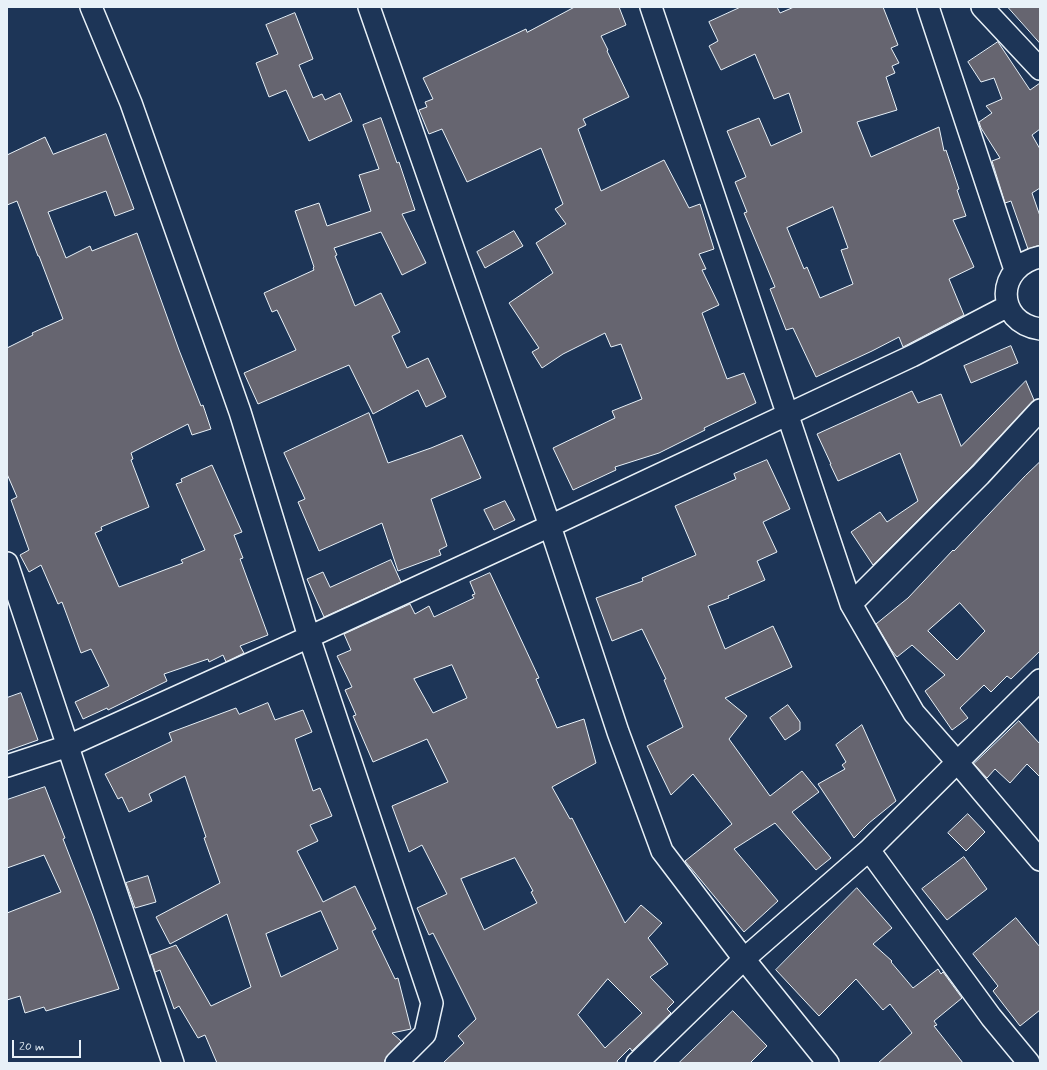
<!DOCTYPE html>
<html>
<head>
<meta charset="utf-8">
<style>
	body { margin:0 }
	#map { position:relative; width:1047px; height:1070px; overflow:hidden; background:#1d3557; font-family:Mynerve,sans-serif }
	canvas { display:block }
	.frame { position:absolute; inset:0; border:8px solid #e8f1f8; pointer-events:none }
	.scale { position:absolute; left:12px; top:1040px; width:69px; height:18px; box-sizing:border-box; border:2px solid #e8f1f8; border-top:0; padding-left:5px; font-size:12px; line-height:14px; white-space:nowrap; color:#e8f1f8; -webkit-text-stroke:3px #1d3557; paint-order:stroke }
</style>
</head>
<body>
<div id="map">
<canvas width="1047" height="1070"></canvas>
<div class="frame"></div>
<div class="scale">20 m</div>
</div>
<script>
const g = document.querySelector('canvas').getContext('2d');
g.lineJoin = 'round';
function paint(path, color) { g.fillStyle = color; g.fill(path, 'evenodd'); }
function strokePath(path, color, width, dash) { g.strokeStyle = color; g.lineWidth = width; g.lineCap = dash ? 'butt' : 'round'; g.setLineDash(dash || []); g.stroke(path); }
const building = new Path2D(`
	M 575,7 L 619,7 L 626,25 L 601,36 L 608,50 L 607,51 L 629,97 L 583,119 L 586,125 L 578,129 L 601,191 L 664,160 L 689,208 L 700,204 L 714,249 L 699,254 L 706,269 L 702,270 L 719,305 L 702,313 L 727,379 L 744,373 L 756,403 L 704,428 L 705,430 L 659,453 L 615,467 L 616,470 L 573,490 L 553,448 L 615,418 L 612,411 L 642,399 L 621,344 L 611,347 L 605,333 L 563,354 L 542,368 L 532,352 L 539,348 L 509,303 L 553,273 L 536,243 L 566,224 L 555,209 L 563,204 L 541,148 L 467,182 L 442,129 L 429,134 L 419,110 L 427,107 L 425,102 L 433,99 L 423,78 L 526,29 L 527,32 Z
	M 741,7 L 777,7 L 780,13 L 794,7 L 883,7 L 898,45 L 891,48 L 899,63 L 892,66 L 895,73 L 886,77 L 897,110 L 857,122 L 871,157 L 939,127 L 944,151 L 946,150 L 959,189 L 957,190 L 966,216 L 953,220 L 974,267 L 949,279 L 964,315 L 903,347 L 899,337 L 872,351 L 816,377 L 793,328 L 786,330 L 770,289 L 775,287 L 744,213 L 747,212 L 735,182 L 746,177 L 727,131 L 759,118 L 771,146 L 802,132 L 789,93 L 774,99 L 755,54 L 721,70 L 709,46 L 718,41 L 709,22 ZM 833,207 L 848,248 L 841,250 L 853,284 L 820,298 L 807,267 L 804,269 L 787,228 Z
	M 1008,7 L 1040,7 L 1040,43 Z
	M 295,13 L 313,59 L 299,65 L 313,98 L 322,94 L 325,100 L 340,93 L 352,121 L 309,141 L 286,90 L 269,97 L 256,63 L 278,54 L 266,25 Z
	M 998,42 L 1030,90 L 1040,83 L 1040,129 L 1032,135 L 1040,149 L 1040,188 L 1032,193 L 1040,216 L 1040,245 L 1028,249 L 1011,201 L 1005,203 L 992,161 L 1000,158 L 981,128 L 979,122 L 992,113 L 986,106 L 1002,99 L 994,78 L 981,82 L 968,62 Z
	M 381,118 L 397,163 L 399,162 L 415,210 L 402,214 L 426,263 L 402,275 L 381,232 L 334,248 L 337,255 L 335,256 L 355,306 L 381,293 L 400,332 L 392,336 L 407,368 L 428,358 L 446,397 L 426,407 L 418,390 L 373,414 L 349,365 L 258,404 L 244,373 L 296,350 L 277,310 L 272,312 L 264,293 L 314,270 L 313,268 L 314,267 L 295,211 L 319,203 L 327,226 L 371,211 L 359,175 L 379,169 L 363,125 Z
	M 106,134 L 134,209 L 115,216 L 106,191 L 48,212 L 66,258 L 90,246 L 92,251 L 137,233 L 179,350 L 201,406 L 203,405 L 211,429 L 192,435 L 188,424 L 131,453 L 133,459 L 131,460 L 149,507 L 101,527 L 102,530 L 95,533 L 119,587 L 183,563 L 181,560 L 205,550 L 176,484 L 182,482 L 181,479 L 212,465 L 242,532 L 234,535 L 243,558 L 240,559 L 268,635 L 240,646 L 244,653 L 226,662 L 223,655 L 209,662 L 208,659 L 164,674 L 167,681 L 108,710 L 107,708 L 83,719 L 75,702 L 109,686 L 91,649 L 81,653 L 62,602 L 58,604 L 41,565 L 29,572 L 20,555 L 29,550 L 11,500 L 17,497 L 7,474 L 7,348 L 33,335 L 32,333 L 63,319 L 39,256 L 38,256 L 17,201 L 7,205 L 7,155 L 45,137 L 53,154 Z
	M 514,231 L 523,246 L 485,268 L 477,252 Z
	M 1011,346 L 1018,363 L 971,383 L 964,366 Z
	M 1026,381 L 1034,400 L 971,467 L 873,565 L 851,532 L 880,512 L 887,522 L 918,501 L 900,453 L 838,481 L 830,464 L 831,464 L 817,434 L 912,391 L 918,403 L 941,394 L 961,446 Z
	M 369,413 L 388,463 L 431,448 L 462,435 L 481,478 L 431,499 L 447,546 L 439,550 L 441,555 L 398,571 L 382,523 L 319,551 L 298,502 L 305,499 L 284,453 Z
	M 767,460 L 790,509 L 763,522 L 777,552 L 757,561 L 765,580 L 728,596 L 729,598 L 708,606 L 725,649 L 773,626 L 792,667 L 725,698 L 747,716 L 729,739 L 770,796 L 802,771 L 819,792 L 792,812 L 831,858 L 816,870 L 775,823 L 734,849 L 778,901 L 744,932 L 685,861 L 732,824 L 693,774 L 671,795 L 647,746 L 683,727 L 664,680 L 666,679 L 642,629 L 612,641 L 596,598 L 643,581 L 642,578 L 696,555 L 675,506 L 736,479 L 734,474 Z
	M 1040,462 L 1040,651 L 1011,679 L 1007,676 L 991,692 L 984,685 L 960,708 L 968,718 L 952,730 L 925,691 L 945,675 L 912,645 L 897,657 L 892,651 L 876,624 L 908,598 L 953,550 L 954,551 L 1025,476 ZM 960,603 L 985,631 L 957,660 L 928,631 Z
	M 505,501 L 515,520 L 494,530 L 484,510 Z
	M 391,560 L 401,582 L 324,617 L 307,579 L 323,572 L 330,587 Z
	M 490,573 L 539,678 L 536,679 L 557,728 L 584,719 L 596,763 L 552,787 L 570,819 L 572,818 L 625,923 L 641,905 L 662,923 L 648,938 L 668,964 L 650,977 L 674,1002 L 667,1009 L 671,1013 L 632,1051 L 630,1048 L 617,1061 L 618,1063 L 443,1063 L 464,1043 L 458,1036 L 476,1019 L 433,933 L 429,935 L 417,908 L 447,894 L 422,845 L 409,852 L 392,806 L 448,782 L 427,739 L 373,762 L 353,716 L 356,715 L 345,690 L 352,687 L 337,656 L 351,650 L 344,634 L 410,604 L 415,614 L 429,606 L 434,617 L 474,598 L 472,595 L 475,594 L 470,582 ZM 452,665 L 467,698 L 433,713 L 414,679 ZM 515,858 L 533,891 L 531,892 L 537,903 L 484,930 L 461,879 ZM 608,979 L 642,1013 L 605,1048 L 578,1015 Z
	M 21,693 L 38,740 L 7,751 L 7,698 Z
	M 268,703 L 275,720 L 303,710 L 312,732 L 295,739 L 313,791 L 320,788 L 332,816 L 310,825 L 318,841 L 297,851 L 323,902 L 355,886 L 376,929 L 372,931 L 395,979 L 398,978 L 411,1029 L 392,1033 L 401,1041 L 388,1055 L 385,1060 L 384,1063 L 217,1063 L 205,1035 L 198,1038 L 179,1006 L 174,1009 L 160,970 L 155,972 L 150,955 L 176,945 L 211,1006 L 251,987 L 227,914 L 170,944 L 156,917 L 220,883 L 204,838 L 206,837 L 185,776 L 149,794 L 152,801 L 129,812 L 122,797 L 118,799 L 105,774 L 172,741 L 169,733 L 236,708 L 239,714 ZM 321,911 L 338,949 L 281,977 L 266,934 Z
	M 788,705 L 800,722 L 800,730 L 785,740 L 770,718 Z
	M 1019,721 L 1040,744 L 1040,777 L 1027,764 L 1010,783 L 995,769 L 987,778 L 974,764 Z
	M 862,725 L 896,801 L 869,823 L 854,838 L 818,784 L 845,769 L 842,765 L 846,762 L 836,745 Z
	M 45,787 L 65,838 L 63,839 L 93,916 L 119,989 L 46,1011 L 44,1007 L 25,1013 L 20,996 L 7,1000 L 7,913 L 61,892 L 44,855 L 7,868 L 7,800 Z
	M 968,814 L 985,832 L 966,851 L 948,833 Z
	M 964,857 L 987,889 L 947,920 L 922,889 Z
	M 148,876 L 156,902 L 135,908 L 126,883 Z
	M 857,888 L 892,928 L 873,944 L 892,961 L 891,962 L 913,988 L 938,969 L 941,974 L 943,972 L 962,998 L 934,1021 L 937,1025 L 934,1026 L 963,1063 L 878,1063 L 912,1033 L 890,1004 L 883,1010 L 856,979 L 819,1016 L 776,970 Z
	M 1016,918 L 1040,947 L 1040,1010 L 1020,1026 L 993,991 L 998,986 L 973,954 Z
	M 733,1011 L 767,1046 L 750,1063 L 679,1063 Z`);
const street = new Path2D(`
	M 91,7 L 131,103 L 240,412 L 309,637 L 432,1003 L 425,1034 L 396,1063
	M 369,7 L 550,526 L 618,732 L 662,851 L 744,959 L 828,1063
	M 651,7 L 851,604 L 914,713 L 958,763 L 1040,860
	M 928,7 L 1015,270
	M 982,7 L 1040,69
	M 1040,257 C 996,266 994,322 1040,329
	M 7,563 L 173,1063
	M 851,604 L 980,475 L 1040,410
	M 7,766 L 68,746 L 309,637 L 550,526 L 912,356 L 1008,306
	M 869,850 L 991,1017 L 1029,1063
	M 637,1063 L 744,959 L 869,850 L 1040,680`);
paint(building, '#666570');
strokePath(building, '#e8f1f8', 1);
strokePath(street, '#e8f1f8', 24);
strokePath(street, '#1d3557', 21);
</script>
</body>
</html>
